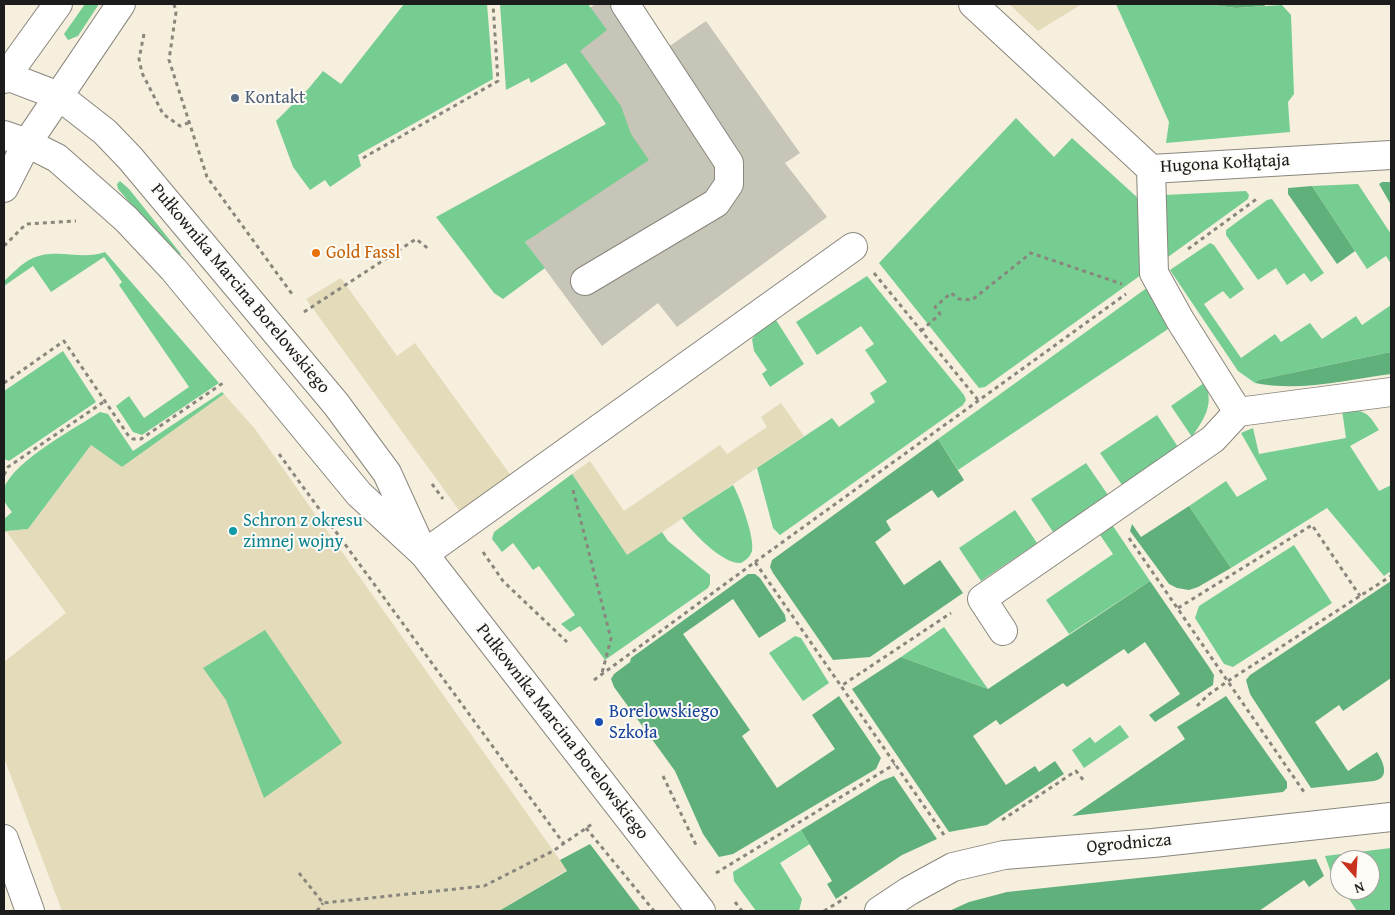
<!DOCTYPE html>
<html>
<head>
<meta charset="utf-8">
<style>
	body { margin:0 }
	#map { position:relative; width:1395px; height:915px; overflow:hidden; background:#f6efde; font-family:"Gentium Book Plus",serif }
	canvas { display:block }
	.frame { position:absolute; inset:0; border:5px solid #1c1c1c; pointer-events:none }
	.north { position:absolute; left:1330px; top:850px; width:50px; height:50px; box-sizing:border-box; background:#fdfcf7; border:1px solid #a3a29f; border-radius:50%; rotate:161deg; font-size:14px; font-weight:700; line-height:20px; text-align:center; color:#1c1c1c }
	.north::after { content:''; display:block; margin:auto; width:18px; height:22px; background:#c8321e; clip-path:polygon(50% 0,100% 100%,50% 72%,0 100%) }
</style>
</head>
<body>
<div id="map">
<canvas width="1395" height="915"></canvas>
<div class="frame"></div>
<div class="north">N</div>
</div>
<script>
const g = document.querySelector('canvas').getContext('2d');
g.lineJoin = 'round';
function paint(path, color) { g.fillStyle = color; g.fill(path, 'evenodd'); }
function strokePath(path, color, width, dash) { g.strokeStyle = color; g.lineWidth = width; g.lineCap = dash ? 'butt' : 'round'; g.setLineDash(dash || []); g.stroke(path); }
function drawText(font, color, halo, rows, align = 'center') {
  g.font = font + ' "Gentium Book Plus",serif'; g.lineWidth = 4; g.setLineDash([]); g.textBaseline = 'middle'; g.strokeStyle = halo; g.fillStyle = color; for (const [text, x, y, turn = 0] of rows) {
    g.save(); g.translate(x, y); g.rotate((+turn || 0) * Math.PI / 180); g.textAlign = isNaN(turn) ? turn : align; if (halo) g.strokeText(text, 0, 0); g.fillText(text, 0, 0); g.restore();
  }
}
const built = new Path2D(`
	M 1009,4 L 1082,4 L 1038,31 Z
	M 341,278 L 397,356 L 415,343 L 512,477 L 461,513 L 306,299 Z
	M 224,394 L 255,429 L 567,870 L 499,911 L 62,911 L 4,758 L 4,662 L 66,613 L 6,531 L 28,529 L 91,445 L 122,467 Z
	M 781,403 L 804,436 L 627,556 L 572,474 L 590,461 L 624,511 L 720,445 L 727,454 L 767,427 L 761,417 Z`);
const industrial = new Path2D(`
	M 596,4 L 625,4 L 658,54 L 706,21 L 800,153 L 785,163 L 827,217 L 677,327 L 658,303 L 602,346 L 525,242 L 545,228 L 606,124 L 547,33 Z`);
const green = new Path2D(`
	M 85,4 L 99,4 L 78,36 L 68,40 L 64,34 Z
	M 404,4 L 487,4 L 493,79 L 358,155 L 361,166 L 330,187 L 325,180 L 310,190 L 293,167 L 276,121 L 309,88 L 323,71 L 341,84 Z
	M 500,4 L 588,4 L 607,30 L 580,51 L 621,106 L 631,134 L 649,160 L 525,242 L 545,268 L 503,299 L 494,293 L 436,217 L 606,124 L 566,63 L 531,83 L 529,78 L 506,90 Z
	M 1116,4 L 1205,4 L 1236,8 L 1282,5 L 1291,15 L 1294,94 L 1288,102 L 1290,132 L 1166,143 L 1169,122 Z
	M 1016,118 L 1054,157 L 1072,138 L 1139,199 L 1141,275 L 985,387 L 979,388 L 879,263 Z
	M 120,181 L 129,189 L 181,254 L 177,257 L 118,189 L 117,184 Z
	M 1358,184 L 1391,234 L 1391,264 L 1386,256 L 1367,269 L 1312,186 Z
	M 1246,191 L 1249,195 L 1248,199 L 1168,257 L 1164,195 Z
	M 1272,199 L 1324,273 L 1311,282 L 1304,273 L 1287,285 L 1276,268 L 1258,280 L 1226,235 L 1226,230 L 1267,200 Z
	M 1210,243 L 1214,245 L 1244,289 L 1230,299 L 1223,291 L 1204,304 L 1241,358 L 1275,334 L 1281,342 L 1310,323 L 1322,339 L 1356,316 L 1362,325 L 1391,305 L 1391,352 L 1258,380 L 1255,383 L 1238,371 L 1170,270 Z
	M 105,252 L 219,383 L 142,435 L 133,432 L 116,406 L 129,396 L 144,418 L 189,387 L 119,285 L 122,282 L 104,257 L 51,292 L 33,266 L 4,286 L 4,281 C 12,274 22,263 31,259 C 55,247 82,261 105,252 Z
	M 867,276 L 964,395 L 966,400 L 963,405 L 780,535 L 773,528 L 757,468 L 832,418 L 839,427 L 875,402 L 870,393 L 887,382 L 865,350 L 874,344 L 861,326 L 817,355 L 796,322 Z
	M 1148,287 L 1168,329 L 958,470 L 938,439 Z
	M 776,320 L 804,364 L 770,387 L 762,374 L 767,370 L 754,351 L 752,339 L 757,333 Z
	M 63,351 L 96,402 L 9,461 L 4,459 L 4,391 Z
	M 1204,383 C 1216,403 1203,420 1192,437 L 1171,406 Z
	M 222,392 L 224,394 L 122,467 L 91,445 L 28,529 L 6,531 L 4,533 L 4,519 L 12,512 C 6,505 1,498 4,488 C 15,460 74,429 100,412 L 108,414 L 133,451 Z
	M 1342,410 C 1364,410 1367,411 1379,430 L 1350,446 L 1379,491 L 1391,485 L 1391,571 L 1384,576 L 1327,508 L 1231,568 L 1189,506 L 1226,481 L 1237,497 L 1267,479 L 1241,433 L 1253,428 L 1259,454 L 1346,438 Z
	M 1157,415 L 1178,447 L 1122,485 L 1100,453 Z
	M 1086,463 L 1108,495 L 1053,532 L 1031,499 Z
	M 572,474 L 627,555 L 662,532 L 668,541 L 710,575 L 710,584 L 708,588 L 605,660 L 580,626 L 570,632 L 561,624 L 575,615 L 539,566 L 533,570 L 513,543 L 502,552 L 492,539 L 494,532 Z
	M 733,485 C 740,497 755,538 752,551 C 750,557 746,560 741,563 C 722,564 693,533 682,518 Z
	M 1015,510 L 1037,543 L 981,581 L 959,548 Z
	M 1111,523 L 1150,581 L 1069,634 L 1046,600 L 1113,554 L 1098,532 Z
	M 1294,545 L 1332,603 L 1233,667 L 1224,664 L 1195,618 L 1199,606 Z
	M 944,627 L 988,689 L 901,657 Z
	M 265,630 L 342,743 L 264,798 L 226,700 L 203,668 Z
	M 795,636 L 801,638 L 829,683 L 803,701 L 769,653 Z
	M 1120,725 L 1129,737 L 1084,768 L 1072,750 L 1090,737 L 1095,743 Z
	M 801,830 L 810,844 L 780,863 L 802,899 L 799,911 L 756,911 L 734,881 L 733,872 Z
	M 1391,848 L 1391,911 L 1357,911 L 1343,890 L 1370,890 L 1370,860 L 1340,860 L 1340,886 L 1330,870 L 1325,856 Z`);
const forest = new Path2D(`
	M 1205,4 L 1264,4 L 1265,6 L 1236,8 Z
	M 1382,182 L 1391,182 L 1391,205 L 1379,184 Z
	M 1312,186 L 1355,251 L 1337,264 L 1288,194 L 1288,188 Z
	M 1391,352 L 1391,374 C 1346,380 1300,392 1255,383 L 1258,380 Z
	M 938,439 L 964,480 L 938,498 L 932,490 L 886,521 L 891,530 L 875,542 L 904,585 L 940,560 L 963,593 L 870,657 L 833,660 L 773,573 L 770,567 L 772,560 Z
	M 1189,506 L 1231,568 L 1198,587 L 1189,590 L 1177,588 L 1169,584 L 1130,531 L 1132,524 L 1141,537 Z
	M 748,574 L 755,574 L 760,578 L 785,615 L 786,621 L 759,638 L 733,599 L 683,634 L 750,730 L 742,736 L 777,788 L 835,749 L 812,715 L 839,696 L 881,758 L 876,769 L 733,854 L 719,857 L 703,834 L 675,771 L 614,687 L 611,679 L 614,674 L 630,662 L 631,658 Z
	M 1150,581 L 1209,667 L 1214,675 L 1213,685 L 1155,722 L 1149,715 L 1180,694 L 1145,642 L 1128,654 L 1124,649 L 1067,687 L 1063,683 L 1000,725 L 996,720 L 973,736 L 1006,785 L 1035,766 L 1039,772 L 1055,761 L 1064,774 L 987,825 L 949,832 L 852,689 L 901,657 L 988,689 Z
	M 1391,581 L 1391,678 L 1343,711 L 1339,705 L 1315,722 L 1348,771 L 1377,752 C 1384,763 1390,778 1374,781 L 1311,788 L 1250,694 L 1246,680 L 1250,675 Z
	M 1226,696 L 1287,782 L 1287,788 L 1283,792 L 1072,816 L 1185,739 L 1177,727 Z
	M 894,776 L 937,839 L 902,855 L 836,899 L 827,884 L 832,881 L 801,830 L 881,781 Z
	M 590,844 L 641,911 L 499,911 L 567,871 L 560,860 Z
	M 1316,859 L 1324,876 L 1309,887 L 1304,880 L 1259,911 L 949,911 L 969,902 L 1007,892 Z`);
const path = new Path2D(`
	M 174,4 L 176,12 L 169,60 L 207,177 L 292,294
	M 144,34 L 139,59 L 142,73 L 163,114 L 180,126 L 188,123
	M 363,158 L 498,81 L 493,4
	M 4,246 L 26,224 L 76,221
	M 1188,249 L 1258,198
	M 4,271 L 5,271
	M 874,273 L 978,400
	M 304,312 L 416,239 L 430,250
	M 921,331 L 940,314 L 935,307 L 951,293 L 959,299 L 972,300 L 1031,253 L 1122,284
	M 4,383 L 64,341 L 128,435 L 133,439 L 141,439 L 223,383
	M 279,454 L 564,844
	M 4,475 L 8,467 L 105,401
	M 432,484 L 443,499
	M 573,490 L 611,639 L 602,673
	M 1129,538 L 1304,792
	M 483,552 L 503,581 L 567,642
	M 755,562 L 1126,294
	M 1178,608 L 1312,525 L 1360,596
	M 594,680 L 755,562 L 841,686
	M 1197,706 L 1208,695 L 1228,681 L 1391,576
	M 663,776 L 696,845
	M 1002,820 L 1076,771 L 1084,781
	M 586,828 L 654,911
	M 944,835 L 841,686 L 951,613
	M 299,873 L 323,903 L 484,886 L 553,851 L 592,824
	M 716,873 L 895,764
	M 735,902 L 742,911
	M 317,911 L 323,903
	M 824,911 L 847,897`);
const minor = new Path2D(`
	M 973,4 L 1151,169 L 1391,155
	M 4,79 L 58,4
	M 4,188 L 27,143 L 121,4
	M 585,281 L 716,203 L 729,184 L 729,163 L 625,4
	M 1238,412 L 1391,392
	M 424,554 L 853,247
	M 1003,631 L 982,599 L 1213,439 L 1238,412 L 1180,320 L 1154,273 L 1151,169
	M 4,839 L 30,911
	M 879,911 L 909,891 L 953,867 L 1004,855 L 1153,843 L 1391,817`);
const major = new Path2D(`
	M 4,75 L 59,96 L 105,132 L 130,158 L 336,404 L 387,473 L 418,541
	M 4,135 L 27,143 L 57,158 L 126,219 L 174,270 L 359,494 L 424,554 L 701,911`);
const markers = [
	[235,98,5,"#5c6f8a"],
	[316,253,5,"#e8710a"],
	[233,531,5,"#0f9aa8"],
	[599,722,5,"#1a4fb4"]
];
const serviceNames = [
	["Kontakt",245,98]
];
const streetNames = [
	["Hugona Kołłątaja",1225,164,-3],
	["Pułkownika Marcina Borelowskiego",240,289,50],
	["Pułkownika Marcina Borelowskiego",562,732,52],
	["Ogrodnicza",1129,844,-5]
];
const foodNames = [
	["Gold Fassl",326,253]
];
const cultureNames = [
	["Schron z okresu",243,521],
	["zimnej wojny",243,542]
];
const transitNames = [
	["Borelowskiego",609,712],
	["Szkoła",609,733]
];
paint(built, '#e3dbba');
paint(industrial, '#c6c5b8');
paint(green, '#76cd92');
paint(forest, '#60b07c');
strokePath(minor, '#89867d', 30);
strokePath(major, '#89867d', 30);
strokePath(path, '#89867d', 3, [4, 4]);
strokePath(minor, '#fff', 28);
strokePath(major, '#fff', 28);
for (const [x, y, r, color] of markers) { const dot = new Path2D(); dot.arc(x, y, r, 0, 2 * Math.PI); g.fillStyle = color; g.fill(dot); strokePath(dot, '#fdfcf7', 2); }
drawText('18px', '#4e5e75', '#fdfcf7', serviceNames, 'left');
drawText('18px', '#1c1c1c', '#fdfcf7', streetNames);
drawText('18px', '#c56008', '#fdfcf7', foodNames, 'left');
drawText('18px', '#0d838f', '#fdfcf7', cultureNames, 'left');
drawText('18px', '#164399', '#fdfcf7', transitNames, 'left');
</script>
</body>
</html>
